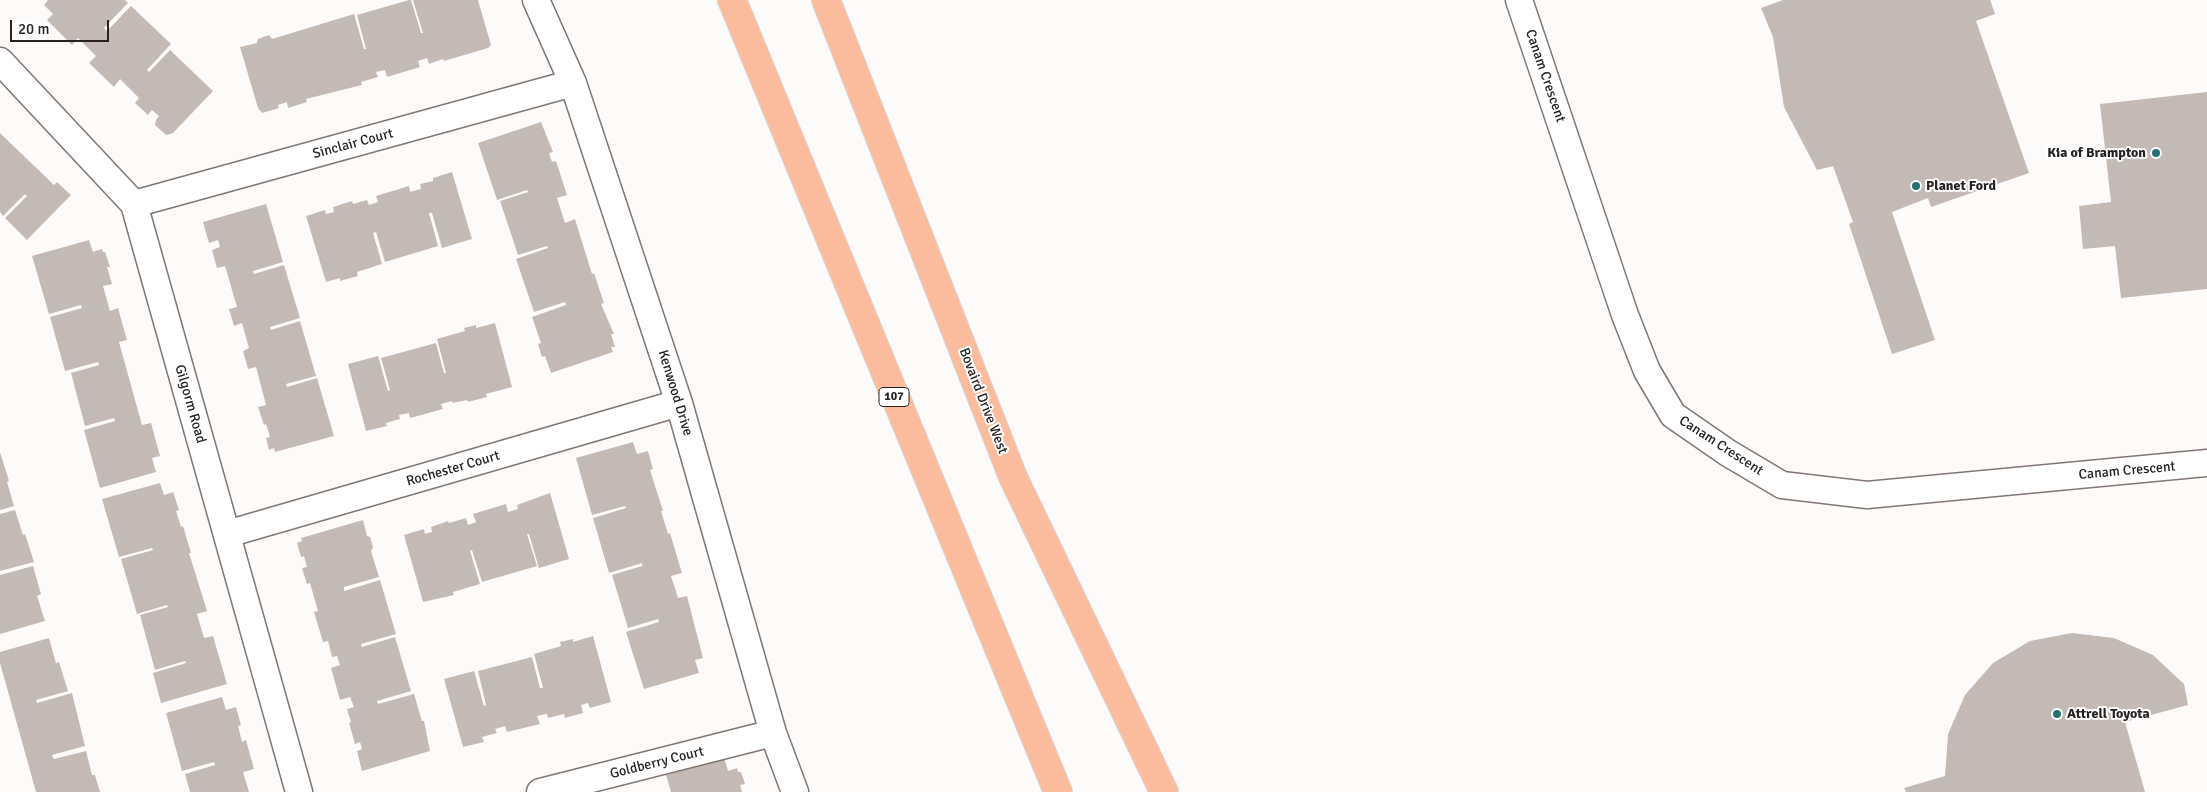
<!DOCTYPE html>
<html>
<head>
<meta charset="utf-8">
<style>
	body { margin:0 }
	#map { position:relative; width:2207px; height:792px; overflow:hidden; background:#fdfbfa; font-family:Signika,sans-serif }
	canvas { display:block }
	.scale { position:absolute; left:10px; top:20px; width:99px; height:22px; box-sizing:border-box; border:2px solid #262221; border-top:0; padding-left:6px; font-size:15px; line-height:18px; white-space:nowrap; color:#262221; -webkit-text-stroke:4px #fff; paint-order:stroke }
</style>
</head>
<body>
<div id="map">
<canvas width="2207" height="792"></canvas>
<div class="scale">20 m</div>
</div>
<script>
const g = document.querySelector('canvas').getContext('2d');
g.lineJoin = 'round';
function paint(path, color) { g.fillStyle = color; g.fill(path, 'evenodd'); }
function strokePath(path, color, width, dash) { g.strokeStyle = color; g.lineWidth = width; g.lineCap = dash ? 'butt' : 'round'; g.setLineDash(dash || []); g.stroke(path); }
function drawText(font, color, halo, rows, align = 'center') {
  g.font = font + ' Signika,sans-serif'; g.lineWidth = 4; g.setLineDash([]); g.textBaseline = 'middle'; g.strokeStyle = halo; g.fillStyle = color; for (const [text, x, y, turn = 0] of rows) {
    g.save(); g.translate(x, y); g.rotate((+turn || 0) * Math.PI / 180); g.textAlign = isNaN(turn) ? turn : align; if (halo) g.strokeText(text, 0, 0); g.fillText(text, 0, 0); g.restore();
  }
}
const building = new Path2D(`
	M 48,0 L 125,0 L 128,3 L 104,28 L 107,31 L 131,6 L 171,44 L 147,70 L 149,72 L 170,50 L 213,91 L 173,133 L 166,135 L 155,125 L 156,120 L 159,116 L 152,110 L 148,115 L 135,103 L 139,98 L 120,79 L 114,87 L 89,63 L 96,56 L 78,38 L 72,45 L 47,20 L 53,14 L 44,5 Z
	M 409,0 L 411,0 L 421,33 L 423,33 L 413,0 L 478,0 L 491,45 L 488,48 L 444,61 L 443,59 L 429,64 L 427,58 L 418,61 L 420,67 L 387,77 L 385,70 L 376,72 L 378,77 L 361,82 L 362,85 L 306,99 L 307,102 L 288,108 L 287,102 L 278,105 L 279,108 L 262,113 L 258,108 L 240,47 L 257,43 L 258,39 L 269,35 L 272,39 L 354,14 L 364,49 L 366,49 L 357,15 Z
	M 1783,0 L 1990,0 L 1995,14 L 1976,21 L 2029,173 L 1931,207 L 1928,198 L 1892,212 L 1935,340 L 1892,354 L 1849,224 L 1853,222 L 1833,166 L 1817,170 L 1784,107 L 1773,37 L 1761,8 Z
	M 2207,92 L 2207,289 L 2121,298 L 2115,246 L 2083,249 L 2079,206 L 2111,202 L 2100,104 Z
	M 541,122 L 553,152 L 549,153 L 552,162 L 556,161 L 567,195 L 557,198 L 565,223 L 575,219 L 592,274 L 594,273 L 604,303 L 601,304 L 614,334 L 611,334 L 615,347 L 611,347 L 613,352 L 551,373 L 545,356 L 542,357 L 538,344 L 541,343 L 532,317 L 566,305 L 565,302 L 534,312 L 516,259 L 548,248 L 547,246 L 518,255 L 500,201 L 528,192 L 527,190 L 497,200 L 478,143 Z
	M 0,133 L 54,185 L 57,182 L 71,195 L 27,240 L 5,218 L 27,196 L 25,194 L 3,216 L 0,212 Z
	M 452,172 L 472,239 L 442,248 L 432,213 L 429,213 L 438,246 L 385,262 L 376,232 L 373,233 L 382,264 L 357,272 L 358,276 L 340,281 L 340,278 L 326,282 L 306,216 L 325,210 L 326,214 L 334,212 L 333,207 L 352,201 L 353,204 L 367,200 L 369,205 L 378,202 L 376,196 L 409,186 L 410,192 L 421,189 L 420,184 L 433,181 L 433,178 Z
	M 266,204 L 283,262 L 253,271 L 254,274 L 284,265 L 300,318 L 270,327 L 271,330 L 300,321 L 316,376 L 286,384 L 287,387 L 317,378 L 334,436 L 275,452 L 274,448 L 269,450 L 266,438 L 270,437 L 266,424 L 264,425 L 258,407 L 266,405 L 256,367 L 248,369 L 243,351 L 249,348 L 242,323 L 234,326 L 229,309 L 237,307 L 225,266 L 217,268 L 212,250 L 220,247 L 218,240 L 209,243 L 203,222 Z
	M 89,240 L 93,252 L 102,249 L 103,252 L 105,252 L 110,267 L 107,267 L 112,284 L 103,286 L 110,311 L 118,308 L 127,340 L 119,342 L 142,425 L 151,423 L 160,456 L 152,458 L 156,472 L 100,488 L 84,430 L 115,421 L 114,418 L 85,426 L 71,373 L 99,365 L 98,362 L 65,371 L 50,317 L 82,308 L 81,305 L 49,314 L 32,256 Z
	M 495,323 L 512,387 L 486,394 L 487,397 L 468,402 L 467,400 L 453,403 L 452,401 L 441,404 L 443,409 L 410,418 L 409,413 L 399,415 L 400,419 L 386,423 L 387,426 L 366,431 L 348,364 L 378,356 L 388,391 L 390,390 L 381,358 L 436,343 L 444,373 L 446,373 L 437,339 L 465,331 L 464,328 L 476,325 L 476,328 Z
	M 633,442 L 637,454 L 648,451 L 653,469 L 650,470 L 663,511 L 661,511 L 668,534 L 670,533 L 682,573 L 671,576 L 678,598 L 687,596 L 703,658 L 695,660 L 699,673 L 644,689 L 626,632 L 659,622 L 658,619 L 628,628 L 612,575 L 642,566 L 642,563 L 609,573 L 593,518 L 626,508 L 625,506 L 592,515 L 576,458 Z
	M 0,452 L 9,481 L 7,482 L 14,506 L 0,510 Z
	M 160,483 L 164,495 L 173,492 L 179,510 L 176,511 L 181,527 L 183,526 L 191,553 L 189,553 L 207,611 L 197,614 L 204,638 L 213,636 L 227,684 L 161,703 L 153,673 L 186,663 L 185,661 L 155,670 L 140,615 L 168,607 L 167,605 L 137,614 L 121,559 L 153,550 L 152,548 L 119,557 L 102,499 Z
	M 550,493 L 569,559 L 539,568 L 529,534 L 527,534 L 537,566 L 482,582 L 472,550 L 470,551 L 480,584 L 453,592 L 454,595 L 423,602 L 404,535 L 424,529 L 425,534 L 432,532 L 431,527 L 448,521 L 449,523 L 466,518 L 468,525 L 476,522 L 473,514 L 506,504 L 508,512 L 518,509 L 517,505 Z
	M 15,510 L 23,535 L 25,534 L 34,562 L 0,571 L 0,514 Z
	M 363,520 L 367,536 L 370,537 L 373,547 L 371,551 L 379,577 L 344,587 L 344,591 L 380,580 L 396,634 L 361,644 L 362,647 L 395,637 L 411,691 L 377,701 L 378,704 L 414,694 L 422,721 L 424,721 L 430,751 L 362,771 L 357,751 L 362,749 L 360,742 L 355,744 L 349,723 L 351,722 L 347,709 L 354,707 L 350,697 L 340,700 L 331,668 L 340,665 L 337,656 L 332,657 L 328,641 L 323,642 L 314,612 L 318,611 L 310,583 L 307,584 L 302,568 L 307,567 L 304,556 L 301,557 L 297,543 L 302,541 L 301,538 Z
	M 33,566 L 41,594 L 37,596 L 45,621 L 0,634 L 0,575 Z
	M 2072,633 L 2114,638 L 2153,655 L 2184,684 L 2188,705 L 2125,722 L 2145,792 L 1906,792 L 1904,788 L 1945,776 L 1948,734 L 1965,695 L 1993,663 L 2030,641 Z
	M 593,636 L 611,702 L 590,708 L 588,703 L 581,705 L 583,713 L 565,718 L 564,714 L 548,718 L 547,714 L 537,716 L 540,724 L 507,732 L 505,726 L 495,729 L 497,733 L 482,737 L 484,742 L 463,747 L 444,679 L 474,671 L 484,706 L 486,705 L 478,671 L 532,657 L 540,688 L 543,688 L 534,654 L 561,646 L 560,642 L 573,639 L 573,642 Z
	M 49,638 L 56,663 L 59,662 L 68,691 L 36,700 L 37,703 L 72,693 L 85,746 L 52,755 L 54,759 L 86,751 L 92,775 L 95,775 L 100,792 L 36,792 L 0,663 L 0,652 Z
	M 222,697 L 226,710 L 236,707 L 241,725 L 238,726 L 242,742 L 246,740 L 254,769 L 243,772 L 249,792 L 190,792 L 185,774 L 215,765 L 214,762 L 182,771 L 166,713 Z
	M 724,757 L 728,771 L 737,768 L 738,772 L 741,772 L 745,784 L 740,785 L 742,792 L 671,792 L 666,775 Z`);
const minor = new Path2D(`
	M 536,0 L 573,83 L 679,403 L 773,733 L 795,792
	M 1519,0 L 1625,315 L 1647,371 L 1673,415 L 1728,453 L 1782,485 L 1867,495 L 2207,463
	M 0,61 L 134,204 L 299,792
	M 134,204 L 573,83
	M 227,534 L 679,403
	M 540,792 L 773,733`);
const primary = new Path2D(`
	M 732,0 L 1058,792
	M 826,0 L 1013,477 L 1164,792`);
const markers = [
	[2156,153,5,"#267172"],
	[1916,186,5,"#267172"],
	[2057,714,5,"#267172"]
];
const shields = [
	[894,397,30]
];
const shieldNames = [
	["107",894,397]
];
const streetNames = [
	["Canam Crescent",1545,76,71],
	["Sinclair Court",353,144,-15],
	["Kenwood Drive",675,393,73],
	["Bovaird Drive West",983,401,69],
	["Gilgorm Road",190,404,74],
	["Canam Crescent",1721,446,33],
	["Rochester Court",453,469,-16],
	["Canam Crescent",2127,471,-5],
	["Goldberry Court",657,763,-14]
];
const poiNames = [
	["Kia of Brampton",2146,153,"right"],
	["Planet Ford",1926,186],
	["Attrell Toyota",2067,714]
];
paint(building, '#c4bab5');
strokePath(minor, '#817772', 29);
strokePath(primary, '#d8d7d7', 30);
strokePath(minor, '#fff', 26);
strokePath(primary, '#fabc9d', 28);
for (const [x, y, r, color] of markers) { const dot = new Path2D(); dot.arc(x, y, r, 0, 2 * Math.PI); g.fillStyle = color; g.fill(dot); strokePath(dot, '#fff', 2); }
for (const [x, y, w] of shields) { const box = new Path2D(); box.roundRect(x - w / 2, y - 9.5, w, 19, 4); g.fillStyle = '#fff'; g.fill(box); strokePath(box, '#262221', 1); }
drawText('bold 12px', '#262221', null, shieldNames);
drawText('14px', '#262221', '#fff', streetNames);
drawText('bold 14px', '#262221', '#fff', poiNames, 'left');
</script>
</body>
</html>
